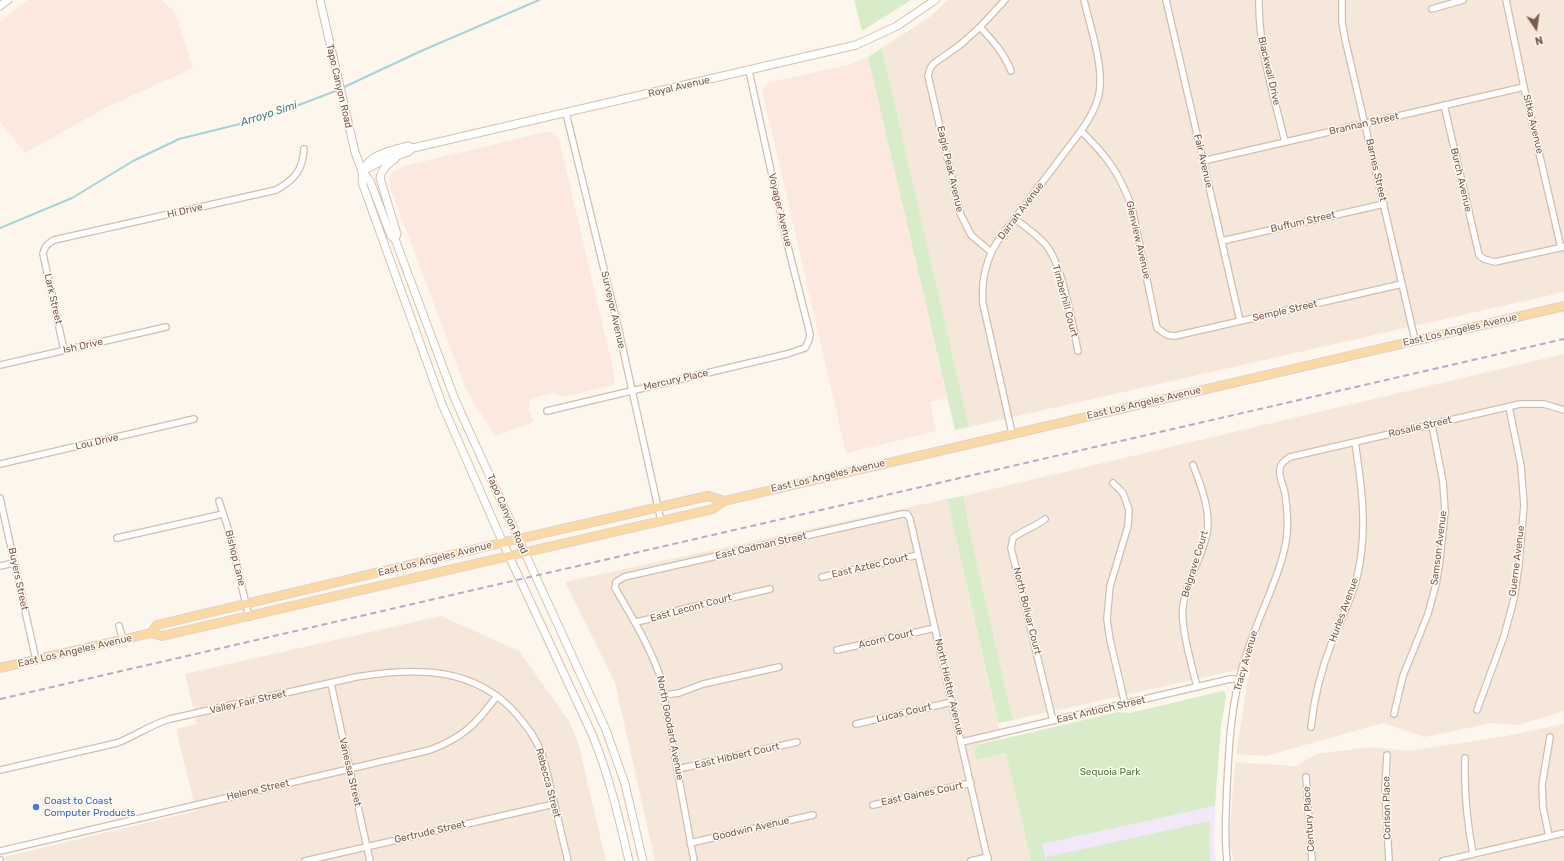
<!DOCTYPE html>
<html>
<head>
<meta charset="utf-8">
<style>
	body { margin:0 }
	#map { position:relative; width:1564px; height:861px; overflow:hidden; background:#fdf6ec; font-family:Rubik,sans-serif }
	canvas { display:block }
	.north { position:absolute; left:1516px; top:8px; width:40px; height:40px; -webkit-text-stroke:3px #fffaf3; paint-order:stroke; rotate:167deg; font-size:11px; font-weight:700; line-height:16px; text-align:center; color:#7a5c4d }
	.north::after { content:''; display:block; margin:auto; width:14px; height:18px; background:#7a5c4d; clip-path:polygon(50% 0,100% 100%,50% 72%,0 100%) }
</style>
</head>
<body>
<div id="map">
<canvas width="1564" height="861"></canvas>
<div class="north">N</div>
</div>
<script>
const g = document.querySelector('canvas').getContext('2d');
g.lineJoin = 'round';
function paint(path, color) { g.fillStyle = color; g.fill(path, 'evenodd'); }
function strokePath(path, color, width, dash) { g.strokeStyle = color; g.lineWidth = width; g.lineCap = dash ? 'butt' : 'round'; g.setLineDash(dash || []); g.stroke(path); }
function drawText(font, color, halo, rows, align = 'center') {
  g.font = font + ' Rubik,sans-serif'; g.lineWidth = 3; g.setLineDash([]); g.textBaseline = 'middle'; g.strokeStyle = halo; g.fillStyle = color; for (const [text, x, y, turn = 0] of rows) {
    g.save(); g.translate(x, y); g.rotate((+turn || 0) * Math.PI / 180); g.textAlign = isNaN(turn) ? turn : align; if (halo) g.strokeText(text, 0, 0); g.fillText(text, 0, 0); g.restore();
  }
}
const residential = new Path2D(`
	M 948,0 L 1564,0 L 1564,292 L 969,427 L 882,48 L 931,16 Z
	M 1564,354 L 1564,711 L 1518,725 L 1491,723 L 1425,737 L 1383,723 L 1266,756 L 1236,754 L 1250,667 L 1013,720 L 973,546 L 963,496 Z
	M 947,499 L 1001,739 L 977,745 L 974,754 L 976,760 L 1006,753 L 1031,861 L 655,861 L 615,683 L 565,582 Z
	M 441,616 L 519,651 L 569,721 L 578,742 L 606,861 L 5,861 L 4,857 L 196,811 L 176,729 L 197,724 L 185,674 Z
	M 1564,724 L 1564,861 L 1234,861 L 1229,841 L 1235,762 L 1296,766 L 1316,754 L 1369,747 L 1409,751 L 1506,736 Z`);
const commercial = new Path2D(`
	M 28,0 L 161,0 L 175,12 L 193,68 L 107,107 L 25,153 L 0,121 L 0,22 Z
	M 868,57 L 947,398 L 930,402 L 936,431 L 846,453 L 762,89 L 768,83 L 847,65 Z
	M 545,132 L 554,133 L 559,139 L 615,378 L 613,385 L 564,397 L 553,393 L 530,399 L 529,411 L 534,422 L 495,436 L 467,392 L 390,187 L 389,178 L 393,171 L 405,166 Z`);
const education = new Path2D(`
	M 1215,806 L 1214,847 L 1216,861 L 1046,861 L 1042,844 Z`);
const green = new Path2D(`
	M 854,0 L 911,0 L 862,31 Z
	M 882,48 L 969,427 L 955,430 L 868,57 Z
	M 963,496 L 973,546 L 1013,720 L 998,723 L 947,499 Z
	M 1222,691 L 1225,692 L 1226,697 L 1221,726 L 1215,806 L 1042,844 L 1046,861 L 1031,861 L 1006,753 L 976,760 L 974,753 L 977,745 L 1118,712 L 1130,713 Z
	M 1210,821 L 1209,843 L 1210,861 L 1047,861 L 1046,857 Z`);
const stream = new Path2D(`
	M 342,88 L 419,52 L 539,0
	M 0,228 L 72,198 L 133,161 L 179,139 L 256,120 L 291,108 L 338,90`);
const minor = new Path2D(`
	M 1166,0 L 1240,321
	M 1259,0 C 1258,47 1274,96 1285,142
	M 1342,0 L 1342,22 L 1345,39 L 1415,340
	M 1506,0 L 1524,87 L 1561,248
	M 1432,9 L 1463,0
	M 980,27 C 993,41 1004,53 1011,71
	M 1444,105 L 1479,255 L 1484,259 L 1495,262 L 1564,247
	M 566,113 L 618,327 L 661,521
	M 1081,131 C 1107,156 1120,174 1132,208 L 1157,328 L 1167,335 L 1175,336 L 1402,284
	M 1203,161 L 1524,87
	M 1015,219 C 1026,227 1037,235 1046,245 C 1063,266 1072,324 1078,351
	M 1222,241 L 1384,204
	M 991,252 L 971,235 L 960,213 L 928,76 L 930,69 L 933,64 L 960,45 L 980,27 L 1005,0
	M 64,350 L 43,254 C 44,247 47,244 54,240 L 276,190 C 294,180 303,170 304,149
	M 0,365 L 166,327
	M 547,411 L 787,354 L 805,348 L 809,340 L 810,334 L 786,239 L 749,71
	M 1012,433 L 983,304 C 981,281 985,262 997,242 L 1081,131 C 1088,121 1095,110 1098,98 C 1106,71 1090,27 1084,0
	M 0,464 L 194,419
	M 1193,465 C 1201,485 1211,512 1207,533 C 1202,559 1186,580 1183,606 C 1180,626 1192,666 1197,687
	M 1113,483 L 1123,493 L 1129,510 L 1128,526 L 1110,586 L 1107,619 L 1110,640 L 1125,704
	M 0,498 L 36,660
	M 219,501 L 228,528 L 249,617
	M 1045,519 C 1035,527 1023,530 1013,538 L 1011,548 L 1053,721
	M 117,538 L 223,514
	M 0,566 L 14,563
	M 822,577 L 918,555
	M 636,622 L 658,617 L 679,610 L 770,589
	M 119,626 L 123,640
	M 837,650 L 935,628
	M 331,684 L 370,861
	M 665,695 L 679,693 L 703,684 L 779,667
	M 1477,710 L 1504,636 L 1514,599 L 1519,564 L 1524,505 L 1521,466 L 1509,407
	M 1394,714 L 1403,676 L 1428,614 L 1436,584 L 1440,560 L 1445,511 L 1443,482 L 1432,425
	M 856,724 L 952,702
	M 1311,727 C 1314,698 1321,670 1332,642 C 1340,621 1351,600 1357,577 C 1368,532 1362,488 1355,442
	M 962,742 L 1230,679 L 1240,679
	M 1387,755 L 1385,788 L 1389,861
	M 1465,758 C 1464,791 1467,822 1473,854
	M 678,769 L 797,742
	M 0,770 L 117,743 C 135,736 152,724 170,719 L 356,677 C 415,667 476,666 518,716 C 527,727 536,738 541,752 C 546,764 548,777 551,790 C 557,814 562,837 568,861
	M 1306,777 L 1312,861
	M 873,805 L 971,783
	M 1549,836 L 1543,808 L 1542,785 L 1550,737
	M 690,843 L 813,815
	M 0,851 L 430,750 C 464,737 476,724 497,696
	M 0,860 L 0,861
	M 305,861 L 554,804
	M 694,861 L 660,676 C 649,645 632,617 615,588 L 616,582 L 624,577 L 902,514 L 907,514 L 910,519 L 988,861
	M 971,861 L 988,857
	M 1227,861 C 1224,836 1226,811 1227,785 C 1229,745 1231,704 1243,665 C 1247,652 1252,638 1257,625 C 1266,601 1278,577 1284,551 C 1289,533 1288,513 1285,494 C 1284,486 1278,477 1280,468 C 1281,462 1286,460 1290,457 L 1520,404 L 1544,404 L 1564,410
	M 1443,861 L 1564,833`);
const tertiary = new Path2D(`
	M 320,0 L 355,152 L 362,171
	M 0,6 L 8,0`);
const secondary = new Path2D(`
	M 413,148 L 408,146 C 387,151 357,157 363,185 L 442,404 L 503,543 L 592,734 C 609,775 619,818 629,861
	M 395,159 C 387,165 382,169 380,178 L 397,234 L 395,239
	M 362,171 L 370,181 L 391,236 L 395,239 L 454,397 L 465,422 L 606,730 L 625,784 L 643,861
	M 362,171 L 380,162 L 408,152 L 413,148 L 856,45 L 897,26 L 935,0`);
const primary = new Path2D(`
	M 151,633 L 157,625 L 518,539 L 708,496 L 724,501
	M 0,668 L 151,633 L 162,636 L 713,509 L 724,501 L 1564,306`);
const rail = new Path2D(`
	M 0,699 L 1564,339`);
const markers = [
	[36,807,4,"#3f7fe0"]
];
const streetNames = [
	["Blackwall Drive",1269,71,77],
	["Tapo Canyon Road",339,86,77],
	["Royal Avenue",679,87,-13],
	["Brannan Street",1364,124,-13],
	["Sitka Avenue",1533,124,77],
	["Fair Avenue",1203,161,77],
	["Eagle Peak Avenue",950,169,77],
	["Barnes Street",1376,170,77],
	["Burch Avenue",1461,180,77],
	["Voyager Avenue",780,210,77],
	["Hi Drive",185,211,-13],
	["Darrah Avenue",1021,211,-53],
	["Buffum Street",1303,222,-13],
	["Glenview Avenue",1138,240,77],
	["Lark Street",53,299,77],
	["Timberhill Court",1065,301,75],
	["Surveyor Avenue",613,310,77],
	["Semple Street",1285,311,-13],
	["East Los Angeles Avenue",1460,330,-13],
	["Ish Drive",83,346,-13],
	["Mercury Place",676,380,-13],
	["East Los Angeles Avenue",1144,403,-13],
	["Rosalie Street",1420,427,-13],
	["Lou Drive",97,442,-13],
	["East Los Angeles Avenue",828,476,-13],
	["Tapo Canyon Road",507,514,66],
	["East Cadman Street",761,546,-13],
	["Samson Avenue",1439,548,-83],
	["Bishop Lane",235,558,76],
	["East Los Angeles Avenue",435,559,-14],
	["Guerne Avenue",1517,561,-83],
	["Belgrave Court",1195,564,-73],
	["East Aztec Court",870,566,-13],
	["Buyers Street",18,579,78],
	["East Lecont Court",691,608,-15],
	["Hurles Avenue",1344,610,-70],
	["North Bolivar Court",1027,611,76],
	["Acorn Court",886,639,-13],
	["East Los Angeles Avenue",75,651,-13],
	["Tracy Avenue",1246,661,-74],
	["North Hietter Avenue",949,687,77],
	["Valley Fair Street",248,702,-13],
	["East Antioch Street",1101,710,-13],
	["Lucas Court",904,713,-13],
	["North Goodard Avenue",670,728,79],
	["East Hibbert Court",737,756,-13],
	["Vanessa Street",350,772,77],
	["Rebecca Street",548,783,75],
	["Helene Street",258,790,-13],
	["East Gaines Court",922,794,-12],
	["Corlson Place",1387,808,-91],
	["Century Place",1309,819,-94],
	["Goodwin Avenue",751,829,-13],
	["Gertrude Street",430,832,-13]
];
const parkNames = [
	["Sequoia Park",1110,772]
];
const shopNames = [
	["Coast to Coast",44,801],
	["Computer Products",44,813]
];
const waterNames = [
	["Arroyo Simi",269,114,-18]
];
paint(residential, '#f5e8da');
paint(commercial, '#fde8e0');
paint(education, '#f3e8fa');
paint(green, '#d8ecc9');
strokePath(stream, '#a5d3da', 2);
strokePath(minor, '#d1beb0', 8);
strokePath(tertiary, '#d1beb0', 9);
strokePath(secondary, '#d6c0b0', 9);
strokePath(primary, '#dad1cd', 10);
strokePath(minor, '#fff', 5.5);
strokePath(tertiary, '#fff', 7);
strokePath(secondary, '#fff', 7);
strokePath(primary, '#fbd9a5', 8);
strokePath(rail, '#b9a8c9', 2, [6, 4]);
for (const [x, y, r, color] of markers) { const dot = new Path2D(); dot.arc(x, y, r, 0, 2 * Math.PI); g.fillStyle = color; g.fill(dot); strokePath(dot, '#fffaf3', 1.5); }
drawText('10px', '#7a5c4d', '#fffaf3', streetNames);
drawText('10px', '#537a41', '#fffaf3', parkNames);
drawText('10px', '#366cbe', '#fffaf3', shopNames, 'left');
drawText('italic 11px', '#437c86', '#fffaf3', waterNames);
</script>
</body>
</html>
